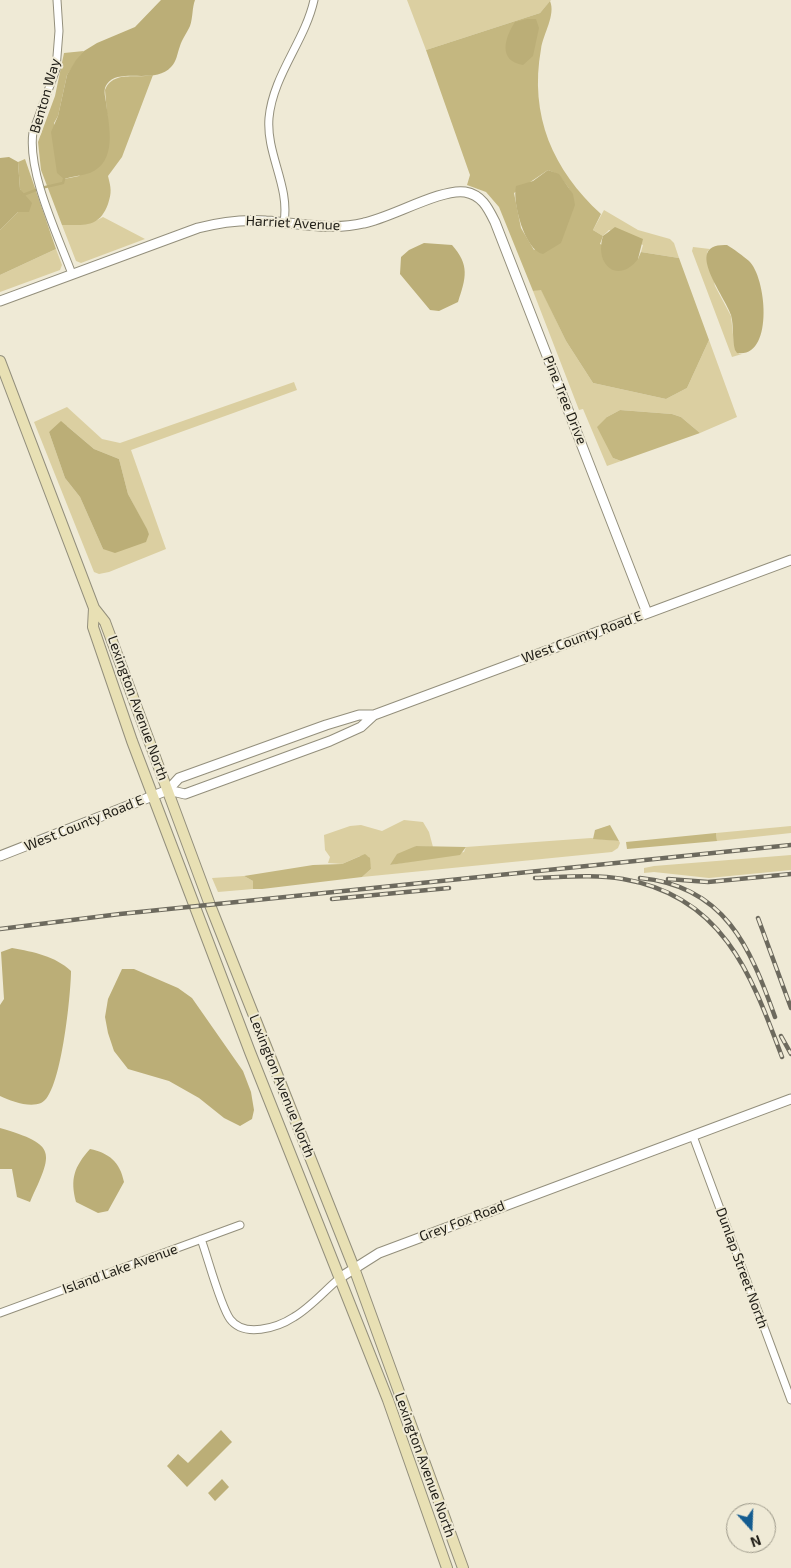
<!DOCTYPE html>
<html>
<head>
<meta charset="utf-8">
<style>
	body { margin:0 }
	#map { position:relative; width:791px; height:1568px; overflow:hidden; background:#efead6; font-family:"Exo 2",sans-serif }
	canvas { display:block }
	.north { position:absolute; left:726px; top:1503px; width:50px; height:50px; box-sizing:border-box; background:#efead6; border:1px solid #9d998a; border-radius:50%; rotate:160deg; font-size:14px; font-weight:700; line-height:20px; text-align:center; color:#222019 }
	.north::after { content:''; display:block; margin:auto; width:18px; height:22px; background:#145c90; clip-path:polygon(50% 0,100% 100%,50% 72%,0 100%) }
</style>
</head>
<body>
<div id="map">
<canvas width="791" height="1568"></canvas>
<div class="north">N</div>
</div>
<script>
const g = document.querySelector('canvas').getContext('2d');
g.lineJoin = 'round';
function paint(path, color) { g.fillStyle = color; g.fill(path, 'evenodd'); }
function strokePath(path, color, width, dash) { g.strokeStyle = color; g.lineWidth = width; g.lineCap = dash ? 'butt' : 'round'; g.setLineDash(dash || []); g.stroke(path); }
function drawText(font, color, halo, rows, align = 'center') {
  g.font = font + ' "Exo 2",sans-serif'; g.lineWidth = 4; g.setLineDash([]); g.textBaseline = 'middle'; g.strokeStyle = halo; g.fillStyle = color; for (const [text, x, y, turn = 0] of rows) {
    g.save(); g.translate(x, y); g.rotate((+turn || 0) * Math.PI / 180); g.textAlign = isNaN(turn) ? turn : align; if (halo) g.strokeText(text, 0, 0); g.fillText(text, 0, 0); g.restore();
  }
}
const green = new Path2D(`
	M 407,0 L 551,0 L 540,13 L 426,50 Z
	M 604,210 L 638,230 L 670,239 L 674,243 L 679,258 L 641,252 L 643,245 L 609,230 L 603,236 L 593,230 Z
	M 103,217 L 145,239 L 81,263 L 76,261 L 62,225 C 77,225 89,225 103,217 Z
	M 693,247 L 710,249 L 707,252 L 715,286 L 731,316 L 734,344 L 739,354 L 742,354 L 732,357 L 692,251 Z
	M 56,249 L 62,265 L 60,270 L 0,292 L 0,275 Z
	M 541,289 L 566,341 L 593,383 L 666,399 L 687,388 L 709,340 L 737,417 L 700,433 L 681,417 L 672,414 L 620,410 L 607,417 L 613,458 L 621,461 L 607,466 L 583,409 L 579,410 L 533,291 Z
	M 294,382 L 297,390 L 131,450 L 166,549 L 109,572 L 99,574 L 94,572 L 34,422 L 67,407 L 102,439 L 120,443 ZM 67,426 L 94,449 L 119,459 L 128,494 L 149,534 L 103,549 L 80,497 L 65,478 L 49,432 Z
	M 404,820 L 423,822 L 429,832 L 433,847 L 416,846 L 390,865 L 464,852 L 466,847 L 591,838 L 619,841 L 620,843 L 618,848 L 612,852 L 362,877 L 371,869 L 368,856 L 360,856 L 342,864 L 328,863 L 330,857 L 325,850 L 324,835 L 350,826 L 361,825 L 382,831 Z
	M 791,826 L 791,833 L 717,841 L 716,833 Z
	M 791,855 L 791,870 L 709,878 L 654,872 L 644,873 L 644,868 L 654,866 Z
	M 244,876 L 253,881 L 253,889 L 218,892 L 212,878 Z`);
const forest = new Path2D(`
	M 550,1 C 556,15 543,34 541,49 C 529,116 553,170 601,214 L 593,230 L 603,236 L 600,244 L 638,259 L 641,252 L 679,258 L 709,340 L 687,388 L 666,399 L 593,383 L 566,341 L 541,290 L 533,291 L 499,207 L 486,192 L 467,185 L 470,175 L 426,50 L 540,13 ZM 548,170 C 559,174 561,178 568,187 C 586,213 552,234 534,250 L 521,228 L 514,193 Z
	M 84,51 L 67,75 L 58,116 L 54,123 L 64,179 L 79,176 L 109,137 L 105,90 C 113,70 136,79 153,75 L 122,157 L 108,176 C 111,188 112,192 108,204 C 99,228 85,225 62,225 L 41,170 L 38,142 L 55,96 L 64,53 Z
	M 25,159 L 56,249 L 0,275 L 0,230 L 18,212 L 23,195 L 20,189 L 18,162 Z
	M 620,410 L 672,414 L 681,417 L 700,433 L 621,461 L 613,458 L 597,427 L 607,417 Z
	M 610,825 L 619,841 L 593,839 L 595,830 Z
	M 716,833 L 717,841 L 627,849 L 626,842 Z
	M 416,846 L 466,847 L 460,855 L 390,865 L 397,854 Z
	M 365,854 L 370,858 L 371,869 L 362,877 L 262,889 L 253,889 L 253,881 L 244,876 L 313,865 L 342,864 Z`);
const water = new Path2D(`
	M 161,0 L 195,0 C 192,8 193,17 190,26 C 187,33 182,39 180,46 C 177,54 177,61 171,67 C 155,85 119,67 107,84 C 103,89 105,96 106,102 C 109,127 118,161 90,173 C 81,176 73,176 64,179 L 57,173 L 51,132 L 58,116 L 67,75 L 76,60 L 84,51 L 97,43 L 135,27 Z
	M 527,19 L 536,19 L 539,28 L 533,56 L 523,65 C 497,61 505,37 515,22 Z
	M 9,157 L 18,162 L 20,189 L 32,203 L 29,212 L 18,212 L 0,230 L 0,158 Z
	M 548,170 L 559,174 L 573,194 L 575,205 L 561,243 L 543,254 C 525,251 512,202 516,186 L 533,181 Z
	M 615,227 L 643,239 L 638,259 C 618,285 594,265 603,236 Z
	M 424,243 L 452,245 C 470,265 466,278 458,302 L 439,311 L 430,310 L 400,274 L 401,257 L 409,250 Z
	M 727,245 C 734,249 743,256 749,261 C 767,278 774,359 737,353 L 735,350 C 732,339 734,326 731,315 C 726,297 681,243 727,245 Z
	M 61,421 L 94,449 L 119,459 L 128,494 L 147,529 L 149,534 L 146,542 L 115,553 L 103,549 L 80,497 L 65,478 L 49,432 Z
	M 12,948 C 34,952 55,956 71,971 C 71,993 61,1096 41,1103 C 29,1108 11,1101 0,1096 L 0,1005 L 4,999 L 1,952 Z
	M 122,969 L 134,969 L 178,988 L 192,998 L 243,1071 L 251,1092 L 254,1110 L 252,1119 L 240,1126 L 224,1118 L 199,1098 L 169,1081 L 128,1069 L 114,1051 L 108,1033 L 105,1017 L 108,999 Z
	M 0,1128 C 58,1145 53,1152 30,1202 L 17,1197 L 12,1169 L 0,1169 Z
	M 90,1149 C 109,1153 120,1162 124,1182 L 108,1211 L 98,1213 L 76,1202 C 70,1179 74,1167 90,1149 Z
	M 221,1430 L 232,1442 L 187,1487 L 167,1466 L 178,1454 L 188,1463 Z
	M 222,1479 L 229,1487 L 215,1501 L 208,1493 Z`);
const stream = new Path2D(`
	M 23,195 L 41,188 L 63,183 L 64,179`);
const minor = new Path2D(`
	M 57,0 L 59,31 L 56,69 L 33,132 C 27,172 58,236 72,274
	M 284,222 C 290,186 266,154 269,118 C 273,75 305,41 314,0
	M 693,1136 L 791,1400
	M 201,1239 C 208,1258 220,1305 230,1319 C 244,1338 277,1328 294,1317 C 311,1307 325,1290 341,1277
	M 0,1313 L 240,1225`);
const tertiary = new Path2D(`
	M 0,301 L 198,228 C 221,222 242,219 266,221 C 299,223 331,231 364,223 C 390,218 442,188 465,192 C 482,195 488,208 495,222 L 647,613
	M 168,790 L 185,794 L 330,741 L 361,727 L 374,715 L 791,560
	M 0,856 L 168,790 L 179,778 L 326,725 L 359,715 L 374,715
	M 341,1277 L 379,1253 L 791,1099`);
const secondary = new Path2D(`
	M 0,361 L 94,608 L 105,622 L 210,905 L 354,1268 L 463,1568
	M 94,608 L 93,627 L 132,741 L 250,1052 L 388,1400 L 447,1568`);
const rail = new Path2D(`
	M 535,878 C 565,877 594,874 623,879 C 723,896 751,974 782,1057
	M 640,878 C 725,886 750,947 775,1017
	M 668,879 L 708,882 L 791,874
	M 332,899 L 449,888
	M 758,918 L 791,1008
	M 0,929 L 120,914 L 791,845
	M 781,1036 L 791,1054`);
const streetNames = [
	["Benton Way",45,96,-74],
	["Harriet Avenue",293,223,3],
	["Pine Tree Drive",565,400,68],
	["West County Road E",582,637,-20],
	["Lexington Avenue North",138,708,70],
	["West County Road E",84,823,-22],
	["Lexington Avenue North",282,1086,68],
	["Grey Fox Road",462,1221,-21],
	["Dunlap Street North",742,1268,70],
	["Island Lake Avenue",120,1269,-20],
	["Lexington Avenue North",425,1465,70]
];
paint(green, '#dbcfa1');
paint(forest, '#c4b780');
paint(water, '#bbae77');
strokePath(stream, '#bbae77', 2.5);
strokePath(minor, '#938f7c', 9);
strokePath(tertiary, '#938f7c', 11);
strokePath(secondary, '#938f7c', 12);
strokePath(minor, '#fff', 7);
strokePath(tertiary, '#fff', 9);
strokePath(secondary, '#e8e0b4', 10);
strokePath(rail, '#6d6a5e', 4.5);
strokePath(rail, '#efead6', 2.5, [8]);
drawText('14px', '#222019', '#efead6', streetNames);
</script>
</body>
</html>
